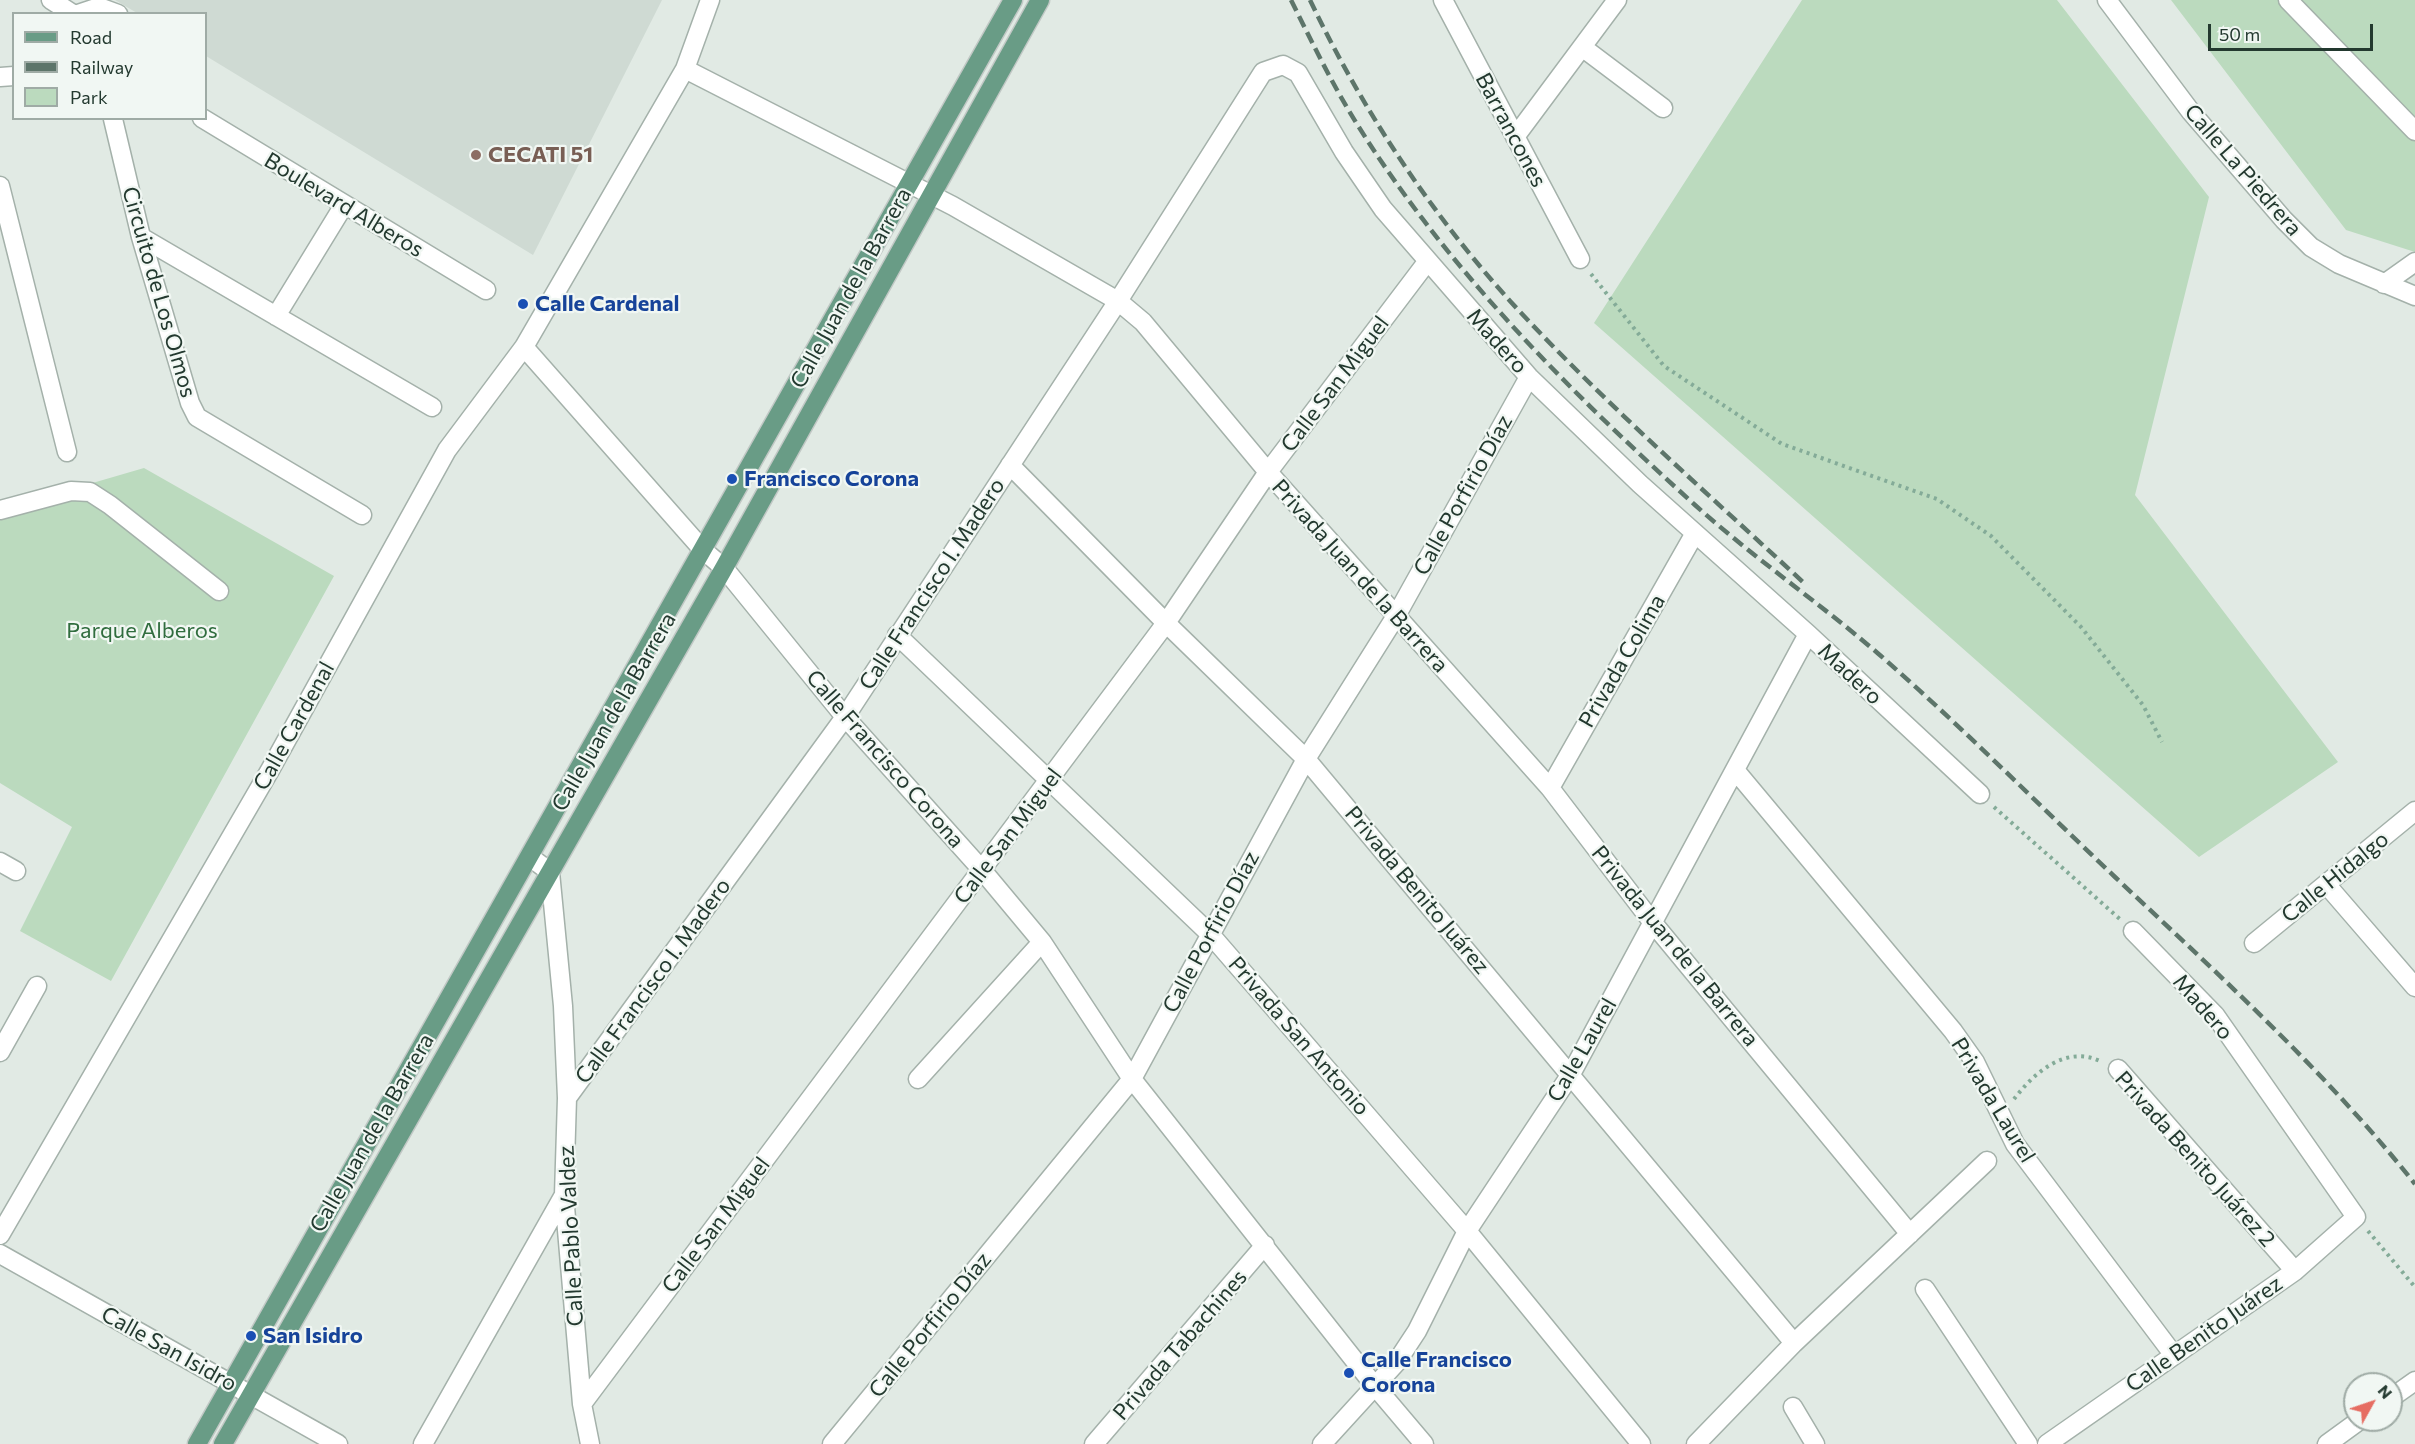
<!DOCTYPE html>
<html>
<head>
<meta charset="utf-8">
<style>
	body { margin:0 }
	#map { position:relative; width:2415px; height:1444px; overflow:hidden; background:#e1eae4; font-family:Commissioner,sans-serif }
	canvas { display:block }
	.legend { position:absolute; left:12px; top:12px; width:195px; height:108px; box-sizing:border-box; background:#f1f7f3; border:2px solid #9faba5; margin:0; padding:8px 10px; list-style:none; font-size:18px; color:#23392f }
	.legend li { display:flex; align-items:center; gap:12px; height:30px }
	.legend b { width:30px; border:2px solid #9faba5 }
	.north { position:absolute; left:2343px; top:1372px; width:60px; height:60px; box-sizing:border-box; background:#f1f7f3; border:2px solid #9faba5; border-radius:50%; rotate:50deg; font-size:16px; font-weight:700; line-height:24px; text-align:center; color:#23392f }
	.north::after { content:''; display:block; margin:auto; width:21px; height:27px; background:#e66d62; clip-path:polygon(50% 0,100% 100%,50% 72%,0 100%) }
	.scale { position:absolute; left:2208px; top:24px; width:165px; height:27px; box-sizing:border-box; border:3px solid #23392f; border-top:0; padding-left:8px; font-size:18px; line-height:21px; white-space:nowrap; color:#23392f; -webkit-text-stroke:4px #f1f7f3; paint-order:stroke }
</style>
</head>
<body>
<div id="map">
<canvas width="2415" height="1444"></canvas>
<ul class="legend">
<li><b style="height:8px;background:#699c86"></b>Road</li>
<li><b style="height:8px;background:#5d756a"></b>Railway</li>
<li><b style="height:16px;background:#bbdabe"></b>Park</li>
</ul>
<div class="north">N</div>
<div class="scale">50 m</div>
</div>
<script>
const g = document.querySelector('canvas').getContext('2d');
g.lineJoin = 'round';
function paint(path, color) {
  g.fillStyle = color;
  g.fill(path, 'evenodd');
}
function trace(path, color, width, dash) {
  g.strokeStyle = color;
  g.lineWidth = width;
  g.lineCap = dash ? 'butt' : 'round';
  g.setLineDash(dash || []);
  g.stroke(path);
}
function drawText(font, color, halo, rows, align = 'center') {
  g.font = font + ' Commissioner,sans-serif';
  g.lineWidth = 4.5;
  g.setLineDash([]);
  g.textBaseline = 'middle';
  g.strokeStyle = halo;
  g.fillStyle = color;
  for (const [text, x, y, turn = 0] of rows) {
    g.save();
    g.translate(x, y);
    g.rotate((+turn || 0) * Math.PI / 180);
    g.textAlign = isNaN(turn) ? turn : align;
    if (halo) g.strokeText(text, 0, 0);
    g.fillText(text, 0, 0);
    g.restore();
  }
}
paint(new Path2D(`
	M115,0H662L533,255L206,56V14L137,13Z`), '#cfdad3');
paint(new Path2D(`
	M1802,0H2057L2209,197L2135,495L2338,762L2199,857L1594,323Z
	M2171,0H2415V252L2346,230Z
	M144,468L334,576L111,981L20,931L72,827L0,783V510Z`), '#bbdabe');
const minor = new Path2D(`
	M51,0L73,14
	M1443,0L1580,259
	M2107,0L2191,112L2284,220L2311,247L2339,264L2415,296
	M2288,0L2415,131
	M78,14L99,7L118,14
	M1582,47L1663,108
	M685,69L953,206L1118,301L1143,322L1268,472L1550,788L1653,923L1910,1234
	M0,77L14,76
	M202,118L486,290
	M113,119L141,237L190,403L197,417L362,515
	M1515,137L1617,0
	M0,186L67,452
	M141,237L432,407
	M2384,284L2415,262
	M276,316L344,205
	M524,347L703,550L724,568L845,717L982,870L1042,942L1132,1079L1374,1385L1424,1444
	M1010,465L1166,623L1306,759L1794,1343
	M0,510L71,491L90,492L110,505L219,591
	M897,635L1210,934L1467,1231L1641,1444
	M1735,770L1953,1031L1975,1062L2015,1144L2173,1354
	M1550,788L1695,533
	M530,857L550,872L563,1006L567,1098L564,1195L582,1404L590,1444
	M0,862L16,871
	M2326,884L2415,987
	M2254,943L2415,811
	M0,1052L37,986
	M2118,1069L2295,1271
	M918,1079L1042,942
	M567,1098L845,717L1118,301L1263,72L1283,65L1298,73L1344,152L1383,209L1529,377L1640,484L1808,634L1980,794
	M0,1235L270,770L447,450L524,347L685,69L710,0
	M0,1254L338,1444
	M1925,1289L2028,1444
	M2391,1398L2415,1381
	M582,1404L1166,623L1268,472L1427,262
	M1793,1407L1815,1444
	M423,1444L564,1195
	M832,1444L1132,1079L1306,759L1396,616L1529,377
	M1094,1444L1265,1245
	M1322,1444L1396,1363L1417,1331L1467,1231L1571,1074L1808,634
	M1696,1444L1794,1343L1987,1161
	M2047,1444L2295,1271L2356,1217L2215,1015L2133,931
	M2327,1444L2360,1420`);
const major = new Path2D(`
	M197,1444L1013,0
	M223,1444L724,568L1040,0`);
trace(minor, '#a4b1aa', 21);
trace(major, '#c1c8c5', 21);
trace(new Path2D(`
	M1591,274L1664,366L1782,444L1937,499L1991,536L2081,627L2143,705L2162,742
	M1994,807L2121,920
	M2014,1099C2034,1073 2065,1045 2100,1061
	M2368,1231L2415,1287`), '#84ab98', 4, [3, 4.5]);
trace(minor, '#fff', 18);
trace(major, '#699c86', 18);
trace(new Path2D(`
	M1291,0C1312,42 1332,84 1357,124C1447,269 1569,391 1695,505C1755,559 1821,604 1881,656C1962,727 2038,804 2115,877C2220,976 2326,1072 2415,1184
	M1310,0C1362,109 1429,211 1510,301C1602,401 1705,491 1804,583`), '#5d756a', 4.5, [12, 6]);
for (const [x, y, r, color] of [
	[476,155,6,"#8d6e63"],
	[523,304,6,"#1a4fb4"],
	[732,479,6,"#1a4fb4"],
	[251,1336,6,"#1a4fb4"],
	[1349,1373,6,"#1a4fb4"]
]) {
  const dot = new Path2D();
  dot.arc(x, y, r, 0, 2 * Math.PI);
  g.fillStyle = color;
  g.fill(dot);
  trace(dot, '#f1f7f3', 2);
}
drawText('22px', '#23392f', '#f1f7f3', [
	["Barrancones",1511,130,62],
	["Calle La Piedrera",2243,170,49],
	["Boulevard Alberos",344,205,31],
	["Calle Juan de la Barrera",851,288,-61],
	["Circuito de Los Olmos",159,292,74],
	["Madero",1497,341,48],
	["Calle San Miguel",1335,384,-53],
	["Calle Porfirio Díaz",1463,495,-61],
	["Privada Juan de la Barrera",1360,576,48],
	["Calle Francisco I. Madero",932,584,-57],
	["Privada Colima",1622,661,-60],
	["Madero",1850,674,43],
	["Calle Juan de la Barrera",614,712,-60],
	["Calle Cardenal",294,726,-61],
	["Calle Francisco Corona",885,759,49],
	["Calle San Miguel",1008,836,-53],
	["Calle Hidalgo",2335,877,-39],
	["Privada Benito Juárez",1417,890,50],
	["Calle Porfirio Díaz",1211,932,-62],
	["Privada Juan de la Barrera",1675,946,51],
	["Calle Francisco I. Madero",653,981,-54],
	["Madero",2203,1007,49],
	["Privada San Antonio",1299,1036,49],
	["Calle Laurel",1582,1050,-60],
	["Privada Laurel",1993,1100,59],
	["Calle Juan de la Barrera",372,1133,-60],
	["Privada Benito Juárez 2",2195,1159,48],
	["Calle San Miguel",716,1225,-53],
	["Calle Pablo Valdez",571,1236,-93],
	["Calle Porfirio Díaz",930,1325,-51],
	["Calle Benito Juárez",2204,1334,-35],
	["Privada Tabachines",1180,1345,-49],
	["Calle San Isidro",169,1349,29]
]);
drawText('bold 22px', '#785e54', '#f1f7f3', [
	["CECATI 51",488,155]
], 'left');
drawText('bold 22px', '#164399', '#f1f7f3', [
	["Calle Cardenal",535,304],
	["Francisco Corona",744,479],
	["San Isidro",263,1336],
	["Calle Francisco",1361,1360],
	["Corona",1361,1385]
], 'left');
drawText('22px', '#306d3e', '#f1f7f3', [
	["Parque Alberos",142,631]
]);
</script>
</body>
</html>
